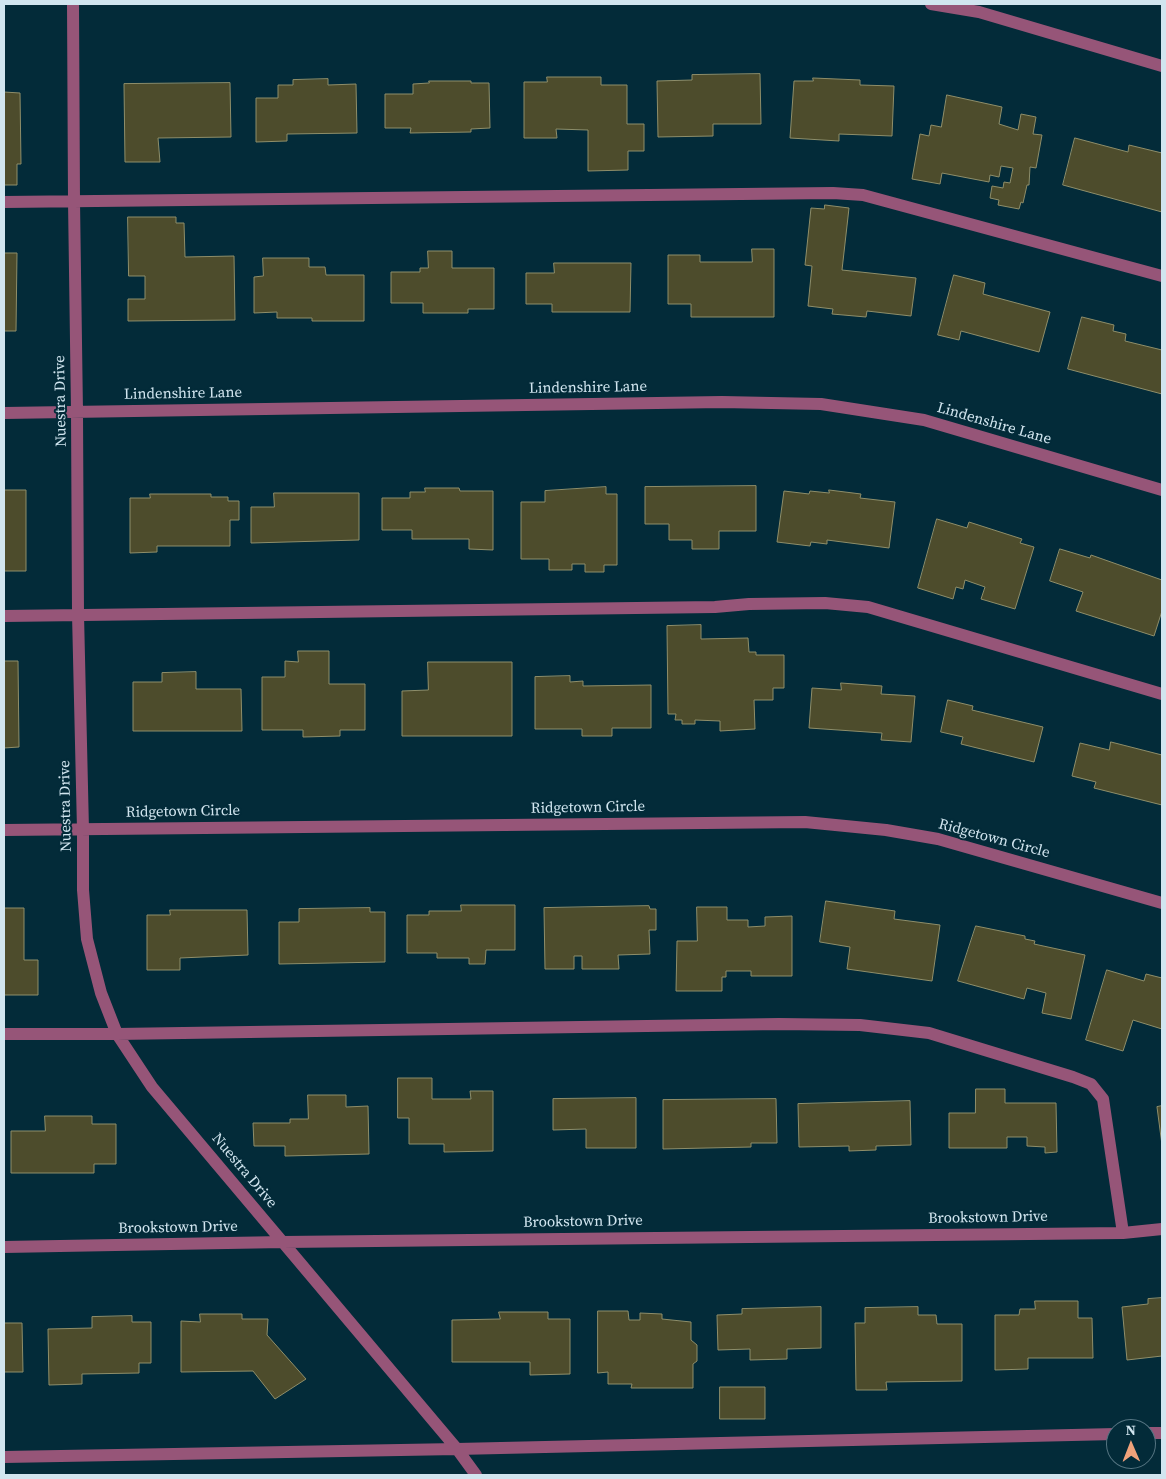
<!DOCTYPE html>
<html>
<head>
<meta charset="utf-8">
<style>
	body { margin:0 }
	#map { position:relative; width:1166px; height:1479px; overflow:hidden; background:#032b39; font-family:"Source Serif 4",serif }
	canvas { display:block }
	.frame { position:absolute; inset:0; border:5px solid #d1e5ef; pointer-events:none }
	.north { position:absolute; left:1106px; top:1419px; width:50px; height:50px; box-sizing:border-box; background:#032b39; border:1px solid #557582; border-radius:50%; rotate:359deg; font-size:14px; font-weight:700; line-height:20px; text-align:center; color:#d1e5ef }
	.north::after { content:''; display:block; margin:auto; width:18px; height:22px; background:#f0a27a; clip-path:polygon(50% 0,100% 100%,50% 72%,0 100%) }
</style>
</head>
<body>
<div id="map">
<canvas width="1166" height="1479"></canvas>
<div class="frame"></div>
<div class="north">N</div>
</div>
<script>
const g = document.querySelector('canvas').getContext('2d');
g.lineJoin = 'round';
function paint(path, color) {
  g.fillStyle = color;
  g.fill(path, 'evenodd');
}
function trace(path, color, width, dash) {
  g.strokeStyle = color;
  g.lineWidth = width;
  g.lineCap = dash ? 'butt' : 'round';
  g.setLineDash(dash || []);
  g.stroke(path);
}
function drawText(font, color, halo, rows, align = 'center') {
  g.font = font + ' "Source Serif 4",serif';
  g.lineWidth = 4;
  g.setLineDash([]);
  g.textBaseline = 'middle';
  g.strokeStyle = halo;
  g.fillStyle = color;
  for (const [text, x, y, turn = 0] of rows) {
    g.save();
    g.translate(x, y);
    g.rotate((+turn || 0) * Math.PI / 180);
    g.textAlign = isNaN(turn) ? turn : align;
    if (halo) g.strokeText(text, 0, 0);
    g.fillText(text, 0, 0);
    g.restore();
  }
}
const building = new Path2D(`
	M760,74L761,124H713V136L658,137L657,81L692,80V75Z
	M547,77H601V85H627V124H644V151H628V170L588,171V130L556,129L557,138H524V82H547Z
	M813,78L860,80V85L894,86L892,136L839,134V141L790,138L794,81H813Z
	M328,79V85L356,84L357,133L287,134V141L256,142V98H278V85H293V80Z
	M429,81H471V83H489L490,128L471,129V132L410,133L411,128H385V94H413V84L429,83Z
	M230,83L231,137L158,138L160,162H125L124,84Z
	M4,92L20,93L21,164H17V185H4Z
	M947,95L1002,107L999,124L1018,130L1021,114L1036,117L1033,134L1042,135L1036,168L1030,167L1029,185H1027L1023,203L1021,202L1019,209L998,205L999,200L990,198L992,186L1003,188L1004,182L1010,183L1013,168L1001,166L999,177L990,175L989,182L942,173L940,184L912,179L920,134L929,136L931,125L941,127Z
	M1075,138L1128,152L1129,145L1162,153V212L1063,185Z
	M825,205L849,208L842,270L916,278L911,316L867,311L866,317L832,314L833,309L808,306L812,266L805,265L811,208L824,209Z
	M128,217H176V223H184L185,257L234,256L235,320L128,321V299H145V276H129Z
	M752,249H774V317H691V304H668V255H700V262H752Z
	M428,251H452V268H494V309H468V313H423V303H391V272H420V268H428Z
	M4,253H17L16,331H4Z
	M263,258H309V267H325L326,275H364V321H312V318H277V312L254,313V277L263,276Z
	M554,263H631L630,312H552V304H526V273H554Z
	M954,275L985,283L983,294L1050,312L1039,352L961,331L959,340L938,335Z
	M1082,317L1114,325L1113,331L1126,334L1125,341L1162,350V394L1068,369Z
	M756,486V531H719V549H692V540H669V524H645V487Z
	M606,487V494H617V565H604V572H585V564H572V570H549V559H521V502H545V491Z
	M425,488H459L460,491H493V550L469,549V539H412V530H382V498H410V492H425Z
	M4,490H26V571H4Z
	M829,490L861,494L860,498L895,502L889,548L827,540V544L811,542L810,546L777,542L784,491L809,494L810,491L829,493Z
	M274,493H359V540L251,543V507H274Z
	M150,494H211V497H228V501H239V520H230V546H157V552L130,553V498H150Z
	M937,519L967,528L969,522L1022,539L1020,543L1034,547L1015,609L981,599L985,587L965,580L963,589L956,587L953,599L918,588Z
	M1060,549L1090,558L1091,555L1162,580V611L1154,636L1076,611L1083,592L1050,581Z
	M701,625V639L748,638L749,652H756V655H784V688H773V700H754L755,729L720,731V721L695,720V724H682V720H675L676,714H668L667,626Z
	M298,651H329V684H365V730H340V736L303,737V730H262V677H285V661L298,662Z
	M4,661H18L19,747L4,748Z
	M428,662H512V736H402V691L428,690Z
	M196,672V689H241L242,731H133V682H162V673Z
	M570,676V682L583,681V686L651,685V728H612V736H582V729H535V677Z
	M841,683L882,686L881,694L915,696L911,742L881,740L882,733L809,728L812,688L841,690Z
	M948,700L973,706L972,710L1043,727L1034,762L961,744L963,737L941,732Z
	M1111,742L1162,755V805L1094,788L1096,782L1072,776L1080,743L1109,750Z
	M826,901L895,911L894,919L940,925L932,981L847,969L850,947L820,942Z
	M461,905H515V950H486L485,964H469V958H437V953H407V915H429V911H461Z
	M649,906L650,909H656V930H649L650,954L618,955L619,969H582V956H574V969H545L544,908Z
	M697,907H727V920H748V927L765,926V917L792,916V976H751V971H726V977H722V991H676L677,941H697Z
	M4,908H24V960H38V995H4Z
	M370,908V912H385V962L279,964V922H299V909Z
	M170,910H247L248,955L180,958V970H147V915H170Z
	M976,926L1025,936V939L1035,941L1034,944L1085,955L1071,1019L1042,1013L1046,993L1027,988L1024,999L958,981Z
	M1107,970L1144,981L1146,974L1162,978V1029L1133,1020L1123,1051L1086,1040Z
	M398,1078H432V1099H471L470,1091H493V1151L444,1152V1144H409V1118H398Z
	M976,1089H1005V1103H1056L1057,1152L1045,1153V1147L1027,1146V1137H1007V1148H949V1113H975Z
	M308,1095H346V1107L368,1106L369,1154L285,1156V1146H254L253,1123H290V1119H308Z
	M636,1098V1148H586V1129L553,1130V1099Z
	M776,1099L777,1143H751V1147L663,1149V1100Z
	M910,1101L911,1145L876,1146V1150L849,1151V1146L799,1147L798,1104Z
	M1162,1106V1145L1157,1107Z
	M45,1116H92V1124H116V1164H94V1173H11V1131H45Z
	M1162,1298V1356L1127,1360L1122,1307L1148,1304V1299Z
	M1035,1301H1078V1318H1092L1093,1358H1028V1369L995,1370V1315H1019L1020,1309H1035Z
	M821,1307V1348L787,1349V1359L750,1360V1349L718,1350L717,1315L742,1314V1309Z
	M918,1307V1315H936L937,1324H962V1381L886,1382L887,1390H856L855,1323H865V1308Z
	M598,1311H628L629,1320H640V1313L662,1314V1319L691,1322V1340L697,1345V1361L693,1364V1388H631L632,1384H608V1372L598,1373Z
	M499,1312H548V1319H570V1374L530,1375V1362H452V1320L500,1319Z
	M200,1314H242V1319H268L267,1335L306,1379L275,1399L253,1371L181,1372V1321L200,1322Z
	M132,1316V1322H151V1363H139V1373L82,1374V1384L49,1385L48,1329L92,1328V1317Z
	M4,1323H22L23,1372H4Z
	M720,1387H765V1419H720Z`);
paint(building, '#4d4c2c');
trace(building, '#8e8e6a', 1);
trace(new Path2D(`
	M73,4L74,201L77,412L78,614L83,830V890L87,939L101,993L117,1034L152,1087L457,1449L476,1475
	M931,4L979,12L1162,66
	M4,202L833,193L863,195L1162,276
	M4,413L722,402L821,404L924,420L1162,490
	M4,616L715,607L749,604L825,603L868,607L1162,694
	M4,830L805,822L886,830L938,839L1162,903
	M4,1034H117L779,1024L860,1025L929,1033L1073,1077L1091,1084L1103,1099L1123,1233
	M4,1247L283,1242L1123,1233L1162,1229
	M1146,1433H1162
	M4,1457L457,1449L1116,1434`), '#965578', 12);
drawText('15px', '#d1e5ef', '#032b39', [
	["Lindenshire Lane",588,388,-1],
	["Lindenshire Lane",183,394,-1],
	["Nuestra Drive",61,401,-91],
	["Lindenshire Lane",994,424,16],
	["Nuestra Drive",66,806,-91],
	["Ridgetown Circle",588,808,-1],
	["Ridgetown Circle",183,812,-1],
	["Ridgetown Circle",994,839,15],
	["Nuestra Drive",244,1171,50],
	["Brookstown Drive",988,1218,-1],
	["Brookstown Drive",583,1222,-1],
	["Brookstown Drive",178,1228,-1]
]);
</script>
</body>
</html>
